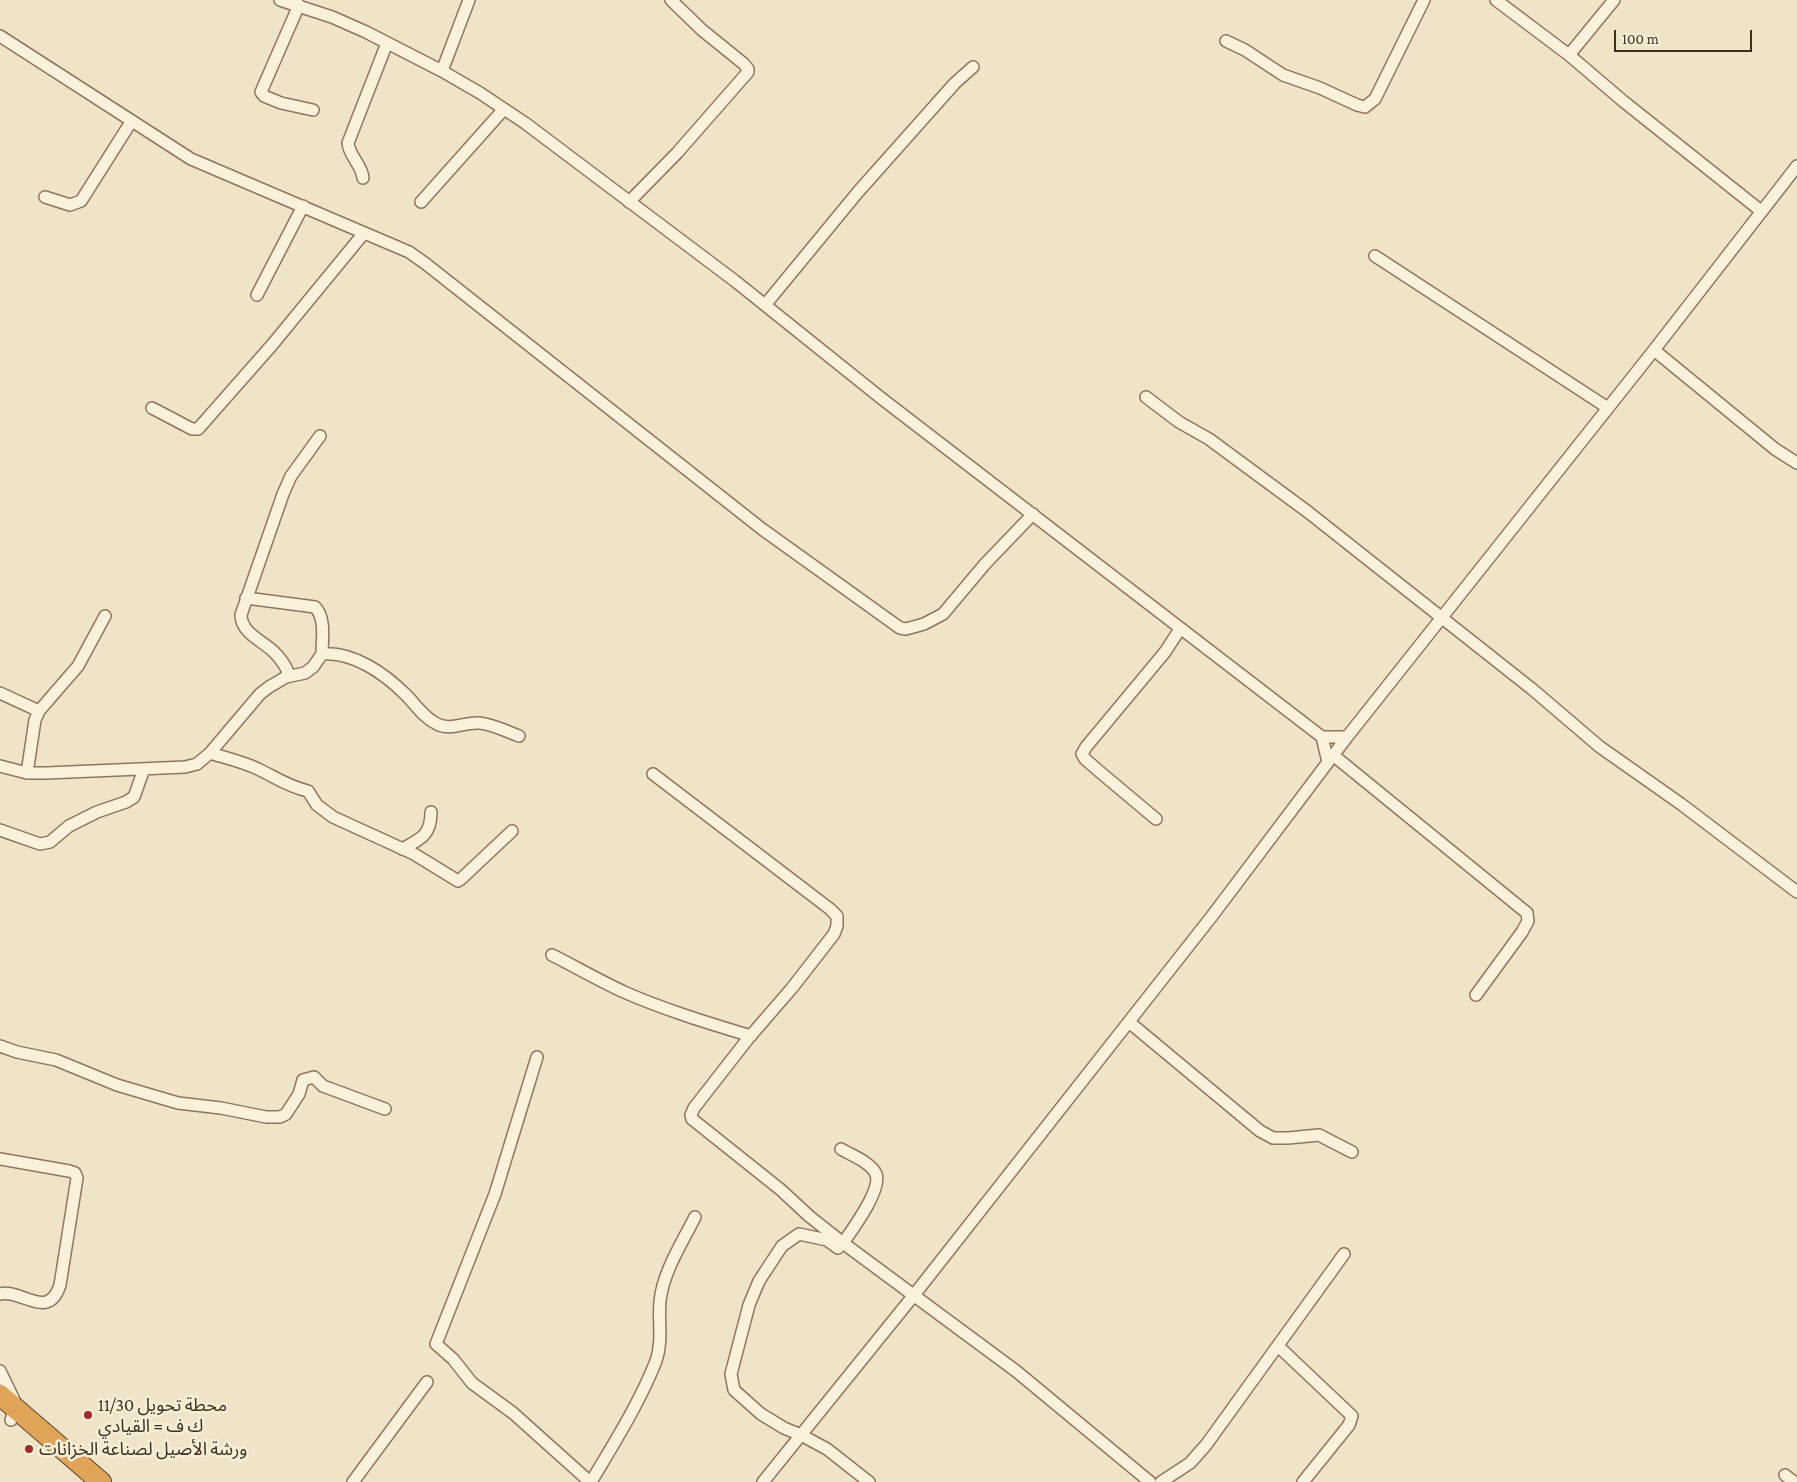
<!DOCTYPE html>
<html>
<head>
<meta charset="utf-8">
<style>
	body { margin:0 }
	#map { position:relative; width:1797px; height:1482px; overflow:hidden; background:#f0e4c8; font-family:"Crimson Pro",serif }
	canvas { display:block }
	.scale { position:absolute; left:1614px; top:30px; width:138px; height:22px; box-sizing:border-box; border:2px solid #3d2e20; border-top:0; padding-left:6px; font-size:15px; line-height:18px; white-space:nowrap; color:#3d2e20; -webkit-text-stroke:4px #f7eed8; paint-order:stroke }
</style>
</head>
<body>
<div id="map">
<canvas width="1797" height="1482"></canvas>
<div class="scale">100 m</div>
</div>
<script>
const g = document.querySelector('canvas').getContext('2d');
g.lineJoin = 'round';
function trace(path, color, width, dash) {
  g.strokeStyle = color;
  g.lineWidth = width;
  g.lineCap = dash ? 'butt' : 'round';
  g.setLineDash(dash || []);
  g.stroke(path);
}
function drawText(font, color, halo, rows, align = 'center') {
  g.font = font + ' "Crimson Pro","Noto Sans Arabic",serif';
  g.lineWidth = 5;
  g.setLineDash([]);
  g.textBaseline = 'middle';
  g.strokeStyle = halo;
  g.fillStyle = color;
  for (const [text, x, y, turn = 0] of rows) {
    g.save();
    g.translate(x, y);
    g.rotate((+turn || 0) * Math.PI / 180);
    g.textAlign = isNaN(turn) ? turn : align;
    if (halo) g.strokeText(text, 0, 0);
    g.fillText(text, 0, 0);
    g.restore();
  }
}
const street = new Path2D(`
	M280,0L332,17L366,32L442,71L480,93L525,123L735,281L881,398L1322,737H1347
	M1496,0L1569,55L1623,101L1761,211
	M299,5L261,92L264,96L281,103L313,110
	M0,36L191,159L409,252L426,264L762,529L900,628L906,629L924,624L943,614L985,564L1033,514
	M1226,41L1245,50L1283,75L1320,88L1357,105L1365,107L1375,99L1424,0
	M1569,55L1614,0
	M442,71L469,0
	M363,178C362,165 349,156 348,143L387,43
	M45,197L70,205L81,201L131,122
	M421,202L504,109
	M629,202L677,153L748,72V69L744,64L702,30L671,0
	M1375,256L1608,408
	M257,295L303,206
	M765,305L858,192L955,83L973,67
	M1654,350L1775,449L1797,463
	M1146,397L1179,422L1209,439L1308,512L1532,689L1600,747L1681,804L1797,892
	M152,408L192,429H198L272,345L364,233
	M246,598L315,607C326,618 322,640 322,654
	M286,677L288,672C285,665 280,658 274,652C263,641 241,633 241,615L283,494L291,476L320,436
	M0,693L39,711
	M1322,737L1328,762
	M210,753C226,758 243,762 258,769C277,778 287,786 308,791L317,805L333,817L414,854L458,881L461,879L512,831
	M1333,755L1527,913L1528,921L1522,932L1476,995
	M0,766L27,773H47L185,767L197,764L210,753L260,694L269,687L286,677L305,673L313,667L322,654C353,651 385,674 406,695C416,705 424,718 437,724C451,731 464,722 479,723C492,724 506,731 519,736
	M27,773L35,720L39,711L78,666L105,616
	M653,774L830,909L837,916V926L834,934L792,988L747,1040L694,1108L691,1115L692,1119L781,1190L809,1216L843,1243L1016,1371L1150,1482
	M1156,819L1100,772L1085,759L1082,754L1086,747L1165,652L1180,629
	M0,830L40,844L50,842L69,826L97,812L126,802L134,797L144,769
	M402,849C421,839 431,835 431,812
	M552,955C576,967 600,981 624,992C665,1010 708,1023 751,1036
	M1129,1022L1260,1131L1273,1138H1288L1319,1135L1352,1152
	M0,1046L17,1052L56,1060L117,1085L178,1103L221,1108L266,1117H280L286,1114L299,1094L303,1080L314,1077L323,1086L385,1109
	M537,1057L495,1194L436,1344L453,1359L472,1383L513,1413L590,1482
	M841,1149C853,1156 870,1162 876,1174C882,1190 852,1230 843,1243
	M0,1159L69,1171L75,1173L77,1178L60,1285C48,1322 21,1288 0,1294
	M838,1248L827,1240L799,1234L782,1246L759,1281L749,1305L731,1374L734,1390L761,1414L784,1428L801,1435L827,1449L869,1482
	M1278,1346L1352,1416L1349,1425L1303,1482
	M0,1371L14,1400L15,1408L11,1420
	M1785,1475L1794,1482
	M353,1482L427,1382
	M591,1482C614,1443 639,1404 656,1361C663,1341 658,1321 660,1301C663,1272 682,1243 695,1217
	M763,1482L914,1295L1212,916L1347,737L1654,350L1797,166
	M1161,1482L1190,1463L1206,1445L1344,1254`);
const highway = new Path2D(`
	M0,1395L101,1482`);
trace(street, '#8d765c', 14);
trace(highway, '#5b4430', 22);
trace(street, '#faf1dc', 11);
trace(highway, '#e0a458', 20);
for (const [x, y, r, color] of [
	[88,1415,5,"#9e2a2b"],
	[29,1449,5,"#9e2a2b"]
]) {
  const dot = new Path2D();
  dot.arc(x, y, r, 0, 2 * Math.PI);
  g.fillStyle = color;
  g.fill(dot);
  trace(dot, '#f7eed8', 2);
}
drawText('18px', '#3d2e20', '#f7eed8', [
	["محطة تحويل 11/30",98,1405],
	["ك ف = القيادي",98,1426],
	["ورشة الأصيل لصناعة الخزانات",39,1449]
], 'left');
</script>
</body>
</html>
